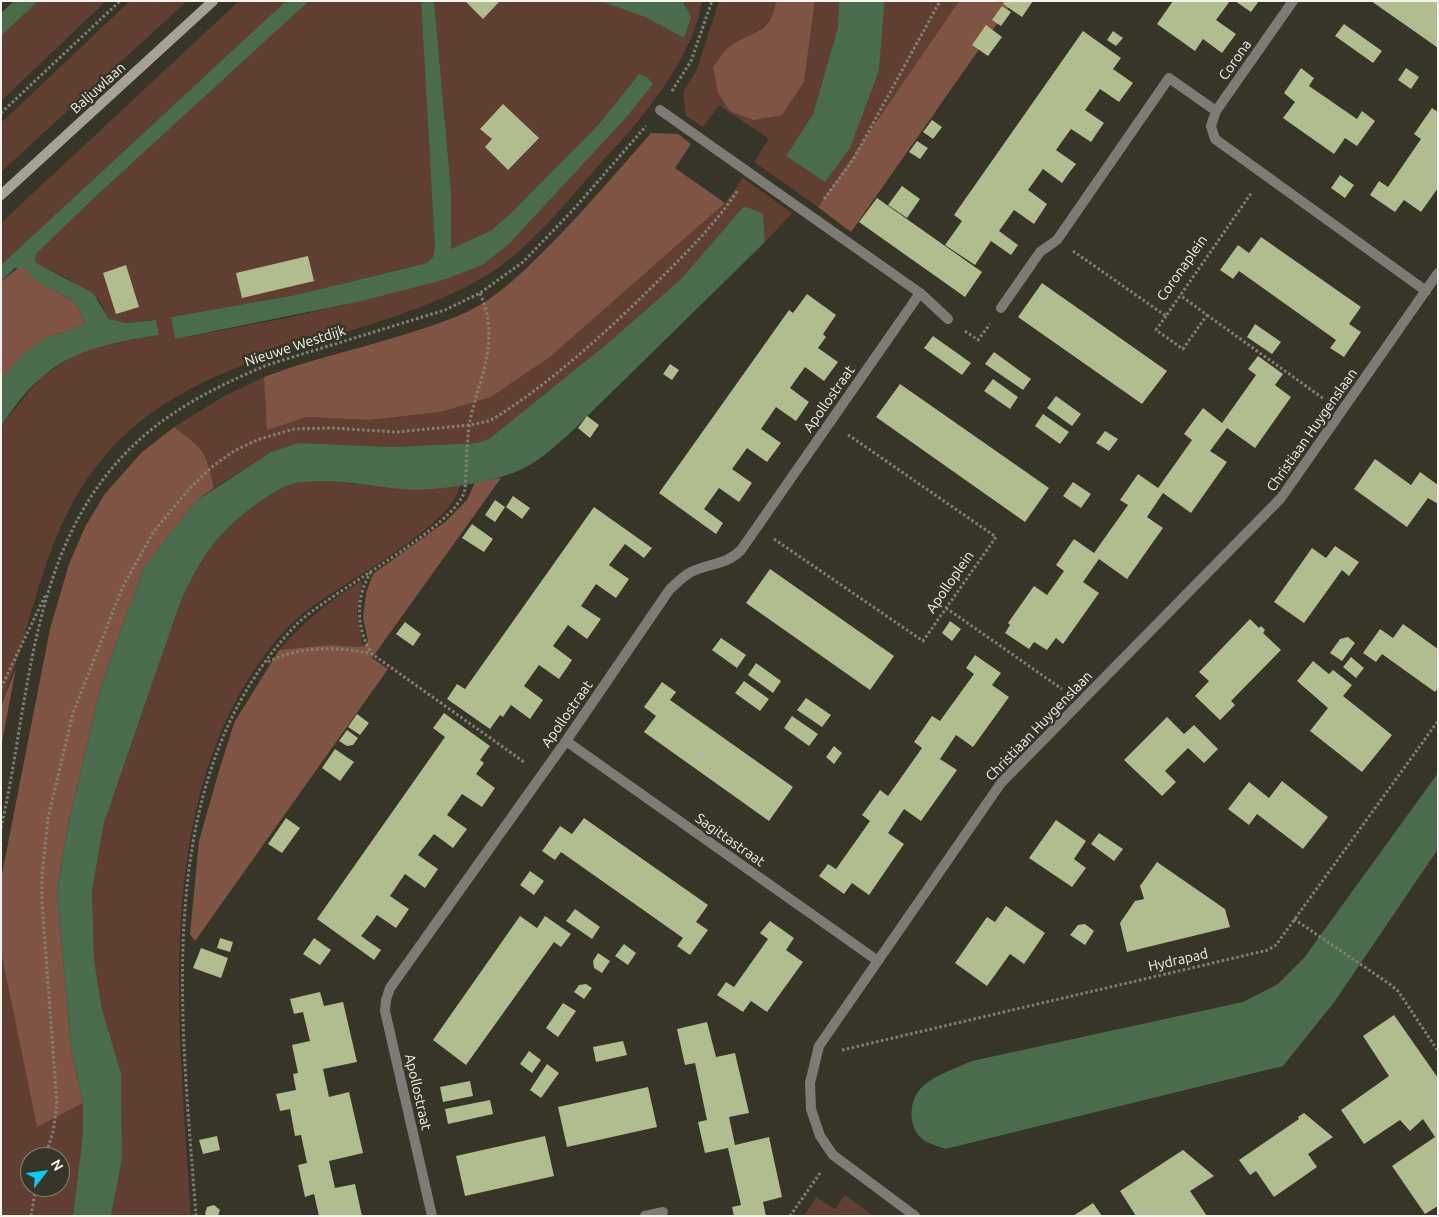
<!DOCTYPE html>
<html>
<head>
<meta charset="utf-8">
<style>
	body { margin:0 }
	#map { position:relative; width:1439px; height:1217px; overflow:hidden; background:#373428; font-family:Ubuntu,sans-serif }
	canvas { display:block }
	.frame { position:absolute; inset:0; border:2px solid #f5f3ec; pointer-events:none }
	.north { position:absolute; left:20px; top:1147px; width:50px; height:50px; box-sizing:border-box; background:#373428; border:1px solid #838076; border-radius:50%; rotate:60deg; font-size:14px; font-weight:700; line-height:20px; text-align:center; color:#f5f3ec }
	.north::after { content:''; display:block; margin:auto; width:18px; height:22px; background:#0dcafa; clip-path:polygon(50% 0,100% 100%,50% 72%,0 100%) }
</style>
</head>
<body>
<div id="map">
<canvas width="1439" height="1217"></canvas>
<div class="frame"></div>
<div class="north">N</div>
</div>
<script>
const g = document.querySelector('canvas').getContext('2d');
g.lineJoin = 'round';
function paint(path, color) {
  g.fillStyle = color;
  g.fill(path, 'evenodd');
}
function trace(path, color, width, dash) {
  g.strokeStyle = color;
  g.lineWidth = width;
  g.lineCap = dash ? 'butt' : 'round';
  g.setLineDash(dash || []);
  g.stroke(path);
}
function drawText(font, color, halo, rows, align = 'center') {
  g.font = font + ' Ubuntu,sans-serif';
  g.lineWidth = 5;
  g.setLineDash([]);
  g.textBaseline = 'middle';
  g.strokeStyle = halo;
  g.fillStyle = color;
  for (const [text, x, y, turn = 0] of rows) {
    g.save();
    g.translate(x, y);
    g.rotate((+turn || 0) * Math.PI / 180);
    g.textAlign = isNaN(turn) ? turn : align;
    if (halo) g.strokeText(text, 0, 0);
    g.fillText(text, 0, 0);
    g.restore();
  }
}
paint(new Path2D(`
	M38,1H106L1,101V36Z
	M130,1H187L1,172V123Z
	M239,1H286L1,265V223Z
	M309,1H421L435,248L433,257L427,263L296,295L171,317L175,339L292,317L403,290L509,244L624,120L639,74L599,124L513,211L492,230L451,249V190L434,1H599L645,17L684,38L686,5L683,1H702C695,53 645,116 610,153C569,197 531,252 477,281C360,346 206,345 110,450C43,523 36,618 1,706V426L39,379L71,357L94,347L159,335L155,320L127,323L109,319L99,300L67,278L38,264L35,260L36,254L94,198Z
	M719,1H776L774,16L754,35L728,48L804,82L815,1H839L838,27L813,114L786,156L825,182L879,70L884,1H959L818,207L754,162L769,139L719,105L703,127L686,116L683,93L697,69Z
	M743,178L792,213L765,242L763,213L744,206L681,279L608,343L489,439L477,443L392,447L298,443L271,452L214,488C205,450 205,450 174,427L224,396L264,377L268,429L307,417L369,420L441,412L491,397L550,357L725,203Z
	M328,481L404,489L460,485C454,525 343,583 309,609C296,618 283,632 273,644C148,801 180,1030 191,1216H111L122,1159L121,1073L102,1009L94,959L92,891L104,823L180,603C202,556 217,532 260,502C272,494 287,484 301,482C310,480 320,481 328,481Z
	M361,581L362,583L357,613L363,647L328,645L279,650C305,621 328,602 361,581Z
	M1,952L37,1126L83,1103V1133L73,1216H1ZM30,1157H60V1187H30Z
	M845,1195L874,1216H804L816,1197L835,1209Z`), '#603e32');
paint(new Path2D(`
	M776,1H815L804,82L782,115L754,120L730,111L718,93L713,67C718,62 722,53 728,48C749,31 771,36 776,1Z
	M959,1H1013L851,232L818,207Z
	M651,133L678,134L691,144L675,168L725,203L550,357L491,397L441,412L369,420L307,417L267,430L264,377C328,353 397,341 460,315C492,302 520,275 544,251C582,213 616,173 651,133Z
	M21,266C29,270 32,277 39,282C59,296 79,296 84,323L81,326L43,339L1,378V281Z
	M174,427C205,450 205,450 214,488L196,501L144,567L102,682L68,825L57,890L71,1049L83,1103L37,1127L1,952V879L50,629L69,564L85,527L104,495L141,453Z
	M501,478L372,658L388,669L195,941L190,934L199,841L218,774L234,723L279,650L328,645L363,647L368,641L363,618L366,593L373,574L445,522L467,500L475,482Z
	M16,668L1,747V706Z`), '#7f5444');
paint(new Path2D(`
	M14,1H38L1,36V13Z
	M286,1H309L94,198L36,254L35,260L38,264L93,293L109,319L127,323L156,320L159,335C117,342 74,348 41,378C25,391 13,409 1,426V378L21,357L43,339L81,326L84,323C79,295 58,296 39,282C33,278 30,272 24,268H15L1,281V265Z
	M421,1H434L451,190V249L492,230L513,211L599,124L639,74L647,77L653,84L624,120L509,244L482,265L446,279L362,301L175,339L171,317L296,295L427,263L433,257L435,248Z
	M599,1H683L691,17L684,38L645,17Z
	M839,1H884V8L879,70L850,148L825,182L786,156L813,114L838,27Z
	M744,206L763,213L765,242L569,434C555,446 541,460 524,468C495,483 433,492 401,489C369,486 334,478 302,482C288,483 273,493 261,501C217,532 202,555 180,603L104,823L92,891L94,959L102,1009L121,1073L122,1159L111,1216H73L83,1133V1103L71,1049L57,890L68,825L102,682L144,567L196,501L271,452L298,443L392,447L477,443L489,439L608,343L681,279Z
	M1438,773V849L1335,1001L1283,1066L945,1149C938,1146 926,1143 921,1138C907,1124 909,1098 924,1085C938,1074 956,1068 972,1061L1243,1002L1278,984L1304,958Z`), '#4b6c4c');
paint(new Path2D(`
	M465,1H498L499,2L483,19Z
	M1005,1H1033L1022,17L1003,4Z
	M1173,1H1230L1216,20L1236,34L1222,53L1203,39L1195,51L1157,24Z
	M1235,1H1259L1251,12Z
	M1371,1H1438V48L1414,31Z
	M1002,6L1011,12L1001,26L992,20Z
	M1344,24L1382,51L1373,63L1335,36Z
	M986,25L1002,37L988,56L972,45Z
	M1083,31L1121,58L1113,69L1133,83L1119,102L1100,89L1085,110L1104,123L1097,133L1091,142L1071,129L1056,150L1076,164L1069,173L1062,183L1043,169L1028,190L1047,204L1034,224L1014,210L999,231L1018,245L1011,255L991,241L975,265L945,245L962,221L954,215Z
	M1113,31L1123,38L1116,46L1107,40Z
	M1301,68L1314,78L1309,86L1357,119L1362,111L1375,121L1357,146L1345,138L1334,154L1283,118L1295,102L1284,93Z
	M1406,68L1419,77L1411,89L1398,80Z
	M503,104L539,138L508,170L485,147L492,139L480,129Z
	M1432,108L1438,112V188L1421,212L1404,200L1395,212L1370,195L1379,181L1388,187L1421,139L1414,134Z
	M932,120L942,127L933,139L923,132Z
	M917,141L928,148L920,159L909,152Z
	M1340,175L1354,185L1345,198L1331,188Z
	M902,186L920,199L907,218L888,205Z
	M877,198L982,272L965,297L859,222Z
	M1261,237L1361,307L1349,324L1361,332L1344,357L1330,348L1336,340L1312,323L1239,271L1233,279L1220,270L1238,245L1249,253Z
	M308,256L314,281L242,298L236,273Z
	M126,265L139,307L116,314L103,273Z
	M1042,283L1167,371L1142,404L1018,317Z
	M807,294L836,315L823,334L826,337L818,348L838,362L824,381L805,367L790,388L809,402L796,421L776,407L761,429L781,443L767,462L747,448L740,458L732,469L752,483L739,502L719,488L704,509L723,523L716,534L659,493L789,310L793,313Z
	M1255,324L1281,342L1272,354L1247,337Z
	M933,336L971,363L962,375L924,348Z
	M994,352L1031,379L1023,390L985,364Z
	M1258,356L1283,374L1275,385L1291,397L1255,448L1227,428L1210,451L1227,462L1191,513L1163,493L1147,517L1163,528L1127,579L1099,559L1083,582L1099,593L1063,644L1056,638L1047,650L1034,642L1029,649L1005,633L1010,625L1008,623L1034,586L1047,595L1064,571L1056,565L1074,539L1094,553L1128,505L1120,500L1138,474L1158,488L1192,440L1184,434L1203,408L1222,423L1256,375L1248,369Z
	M670,364L679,370L672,380L663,374Z
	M993,379L1018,397L1010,409L984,391Z
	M900,384L1049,488L1025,522L876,417Z
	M1056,396L1081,414L1072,426L1047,408Z
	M1043,414L1069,432L1060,444L1035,426Z
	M587,416L599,425L590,438L578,428Z
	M1105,431L1118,439L1109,451L1096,443Z
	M1375,459L1411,485L1420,472L1438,485V504L1428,498L1407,527L1354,489Z
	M1073,482L1091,494L1081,508L1063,496Z
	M513,496L530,508L522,519L506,507Z
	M495,500L505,507L495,522L485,515Z
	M594,507L652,548L644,558L625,544L609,565L629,579L616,598L596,584L581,606L601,619L587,639L568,625L553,646L572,660L566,669L559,679L539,665L524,686L543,700L530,719L511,705L503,717L500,715L490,729L447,699L457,684L465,689Z
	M472,524L493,539L484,552L462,538Z
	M1335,546L1359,562L1349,576L1342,570L1304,623L1274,602L1312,548L1326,558Z
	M770,569L894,656L870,690L746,603Z
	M1250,619L1259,628L1261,626L1265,630L1263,633L1281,650L1231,701L1235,705L1220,720L1195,696L1209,681L1199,672Z
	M950,621L961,629L952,641L942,633Z
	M405,622L421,634L413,646L396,634Z
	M1403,624L1438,649V688L1435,692L1382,654L1376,662L1363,653L1380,629L1393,638Z
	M1348,637L1355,643L1342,661L1330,653L1340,639Z
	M721,638L746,655L737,668L712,650Z
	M975,655L1001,673L992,685L1009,697L973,747L956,735L940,759L957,770L921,821L904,809L888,833L904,844L869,895L852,883L844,894L819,876L828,864L836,869L870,821L862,815L880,790L888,796L922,748L914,742L932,716L940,721L974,674L966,668Z
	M1351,657L1364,668L1356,678L1343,667Z
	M1313,661L1329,674L1333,670L1352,685L1343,696L1392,735L1362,772L1310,731L1328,708L1297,681Z
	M756,663L781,681L773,693L748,675Z
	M744,681L769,699L760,711L735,693Z
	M662,682L676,692L670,700L793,787L769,821L644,732L656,716L644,707Z
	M806,698L831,715L822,727L797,710Z
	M444,713L490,746L480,760L484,763L476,774L495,788L482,807L462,794L447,815L467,829L453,848L434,834L418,855L438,869L425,888L405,874L390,896L409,909L396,928L377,915L369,926L361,936L381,950L374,960L317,919L445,737L433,728Z
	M357,714L369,723L360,735L348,727Z
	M792,716L818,734L809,746L784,728Z
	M1167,717L1184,734L1194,725L1218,749L1204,763L1188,748L1165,771L1176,782L1162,796L1124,760Z
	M347,730L358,738L353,745L347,746L339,741Z
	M834,746L842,753L834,764L826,757Z
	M335,749L354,762L340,781L322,768Z
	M1282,781L1328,817L1303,849L1257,814L1249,825L1228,809L1249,782L1269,798Z
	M286,818L300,828L282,853L268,844Z
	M584,818L708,905L696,922L708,930L690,955L677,946L683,938L561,852L555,860L542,851L560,826L572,834Z
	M1056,820L1086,841L1074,859L1086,868L1072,887L1029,858Z
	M1099,833L1123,849L1114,861L1091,844Z
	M1157,862L1225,909L1230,927L1127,952L1120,923L1135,901L1144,899L1140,886Z
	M530,871L544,881L534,895L520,885Z
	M1006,906L1045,933L1024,964L1010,954L987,986L955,963L987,917L995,922Z
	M575,909L600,927L592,939L566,921Z
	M520,916L537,928L545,916L571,934L561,947L554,942L466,1065L433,1040Z
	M770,921L794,938L786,950L803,962L767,1012L751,1001L743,1012L717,995L726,982L734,987L768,939L760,933Z
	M1085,924L1094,931L1085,945L1070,935L1078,925Z
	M220,938L233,942L230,952L217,948Z
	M314,938L331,950L320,965L303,954Z
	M624,944L636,953L628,965L615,956Z
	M201,948L228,958L221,978L193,968Z
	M598,953L610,961L602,973L594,968L593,961Z
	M586,984L592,988L584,999L574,992L579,985Z
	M320,992L324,1006L343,1002L357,1062L323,1069L329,1097L349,1092L363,1153L329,1161L335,1188L355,1184L362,1216H319L314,1194L305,1197L298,1165L307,1163L301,1135L295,1136L290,1109L280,1111L276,1094L296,1090L293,1074L298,1073L292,1045L310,1041L303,1012L294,1014L290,999Z
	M563,1003L576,1011L558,1037L546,1028Z
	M1394,1015L1438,1078V1206L1425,1214L1392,1166L1435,1137L1423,1119L1410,1131L1400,1120L1364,1144L1341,1110L1389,1076L1363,1036Z
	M707,1022L716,1057L735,1053L749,1113L729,1117L735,1145L769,1137L782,1197L763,1202L766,1216H734L732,1207L741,1205L728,1148L705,1153L698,1122L707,1120L695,1063L685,1065L677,1029Z
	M623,1041L627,1055L596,1062L593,1047Z
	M529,1051L541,1060L532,1073L520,1064Z
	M547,1064L559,1073L541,1098L530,1090Z
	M470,1081L473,1096L443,1102L440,1087Z
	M648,1087L657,1127L567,1147L558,1107Z
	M490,1100L493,1114L448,1124L445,1109Z
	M1304,1113L1333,1137L1308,1154L1317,1167L1274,1197L1256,1171L1250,1175L1239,1160L1299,1119L1298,1117Z
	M217,1136L220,1150L203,1154L199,1140Z
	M545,1136L554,1176L465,1196L456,1156Z
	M1183,1150L1214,1176L1190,1191L1207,1216H1136L1120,1191Z
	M1093,1203L1102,1216H1073Z
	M214,1205L220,1210L218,1216H207L205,1214L207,1207Z`), '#b1bc8f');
trace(new Path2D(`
	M672,91L691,61L712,1
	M1,113L120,1
	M824,199L853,160L940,1
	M1073,251L1166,316L1252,192
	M1207,315L1324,399
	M1166,316L1156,330L1183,349L1207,315L1180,295
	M965,331L978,340L990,324
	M774,539L923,641L996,537L847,434
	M371,572C355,597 356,629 372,654L524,762
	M946,608L1062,689
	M268,662C299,646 338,646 372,654
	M1,688L45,596
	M1,828C33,687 29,528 152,429C187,401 227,382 267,365L445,310L480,293L523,262L573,210L646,126
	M1294,919L1391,985L1398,991L1438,1051
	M842,1050L1268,950L1276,945L1438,721
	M45,1157L53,1132L57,1104L42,903V875L48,818L73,713L123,586L154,531L190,488L213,466L234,451L257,440L294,429L333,428L396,432L470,425L489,421L498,416C558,377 612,327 663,276C690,249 717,222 738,190
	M31,1216L36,1187
	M196,1216C182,1022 148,779 296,625C327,593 459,526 465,489C467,466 466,439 471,416C482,371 500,339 480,293
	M790,1216L820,1173`), '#828076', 3, [2.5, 2.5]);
trace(new Path2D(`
	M1293,1L1216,111L1211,126L1215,139L1426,291
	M920,293L948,319
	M1001,308L1040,252L1057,240L1169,78L1216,111
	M566,741L878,961
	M432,1216L385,1011L386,1000L390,988L566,741L670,589C677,583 683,576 691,572C709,563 727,565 741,550L920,293L660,110
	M645,1216L663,1212
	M915,1216L833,1155L820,1136L811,1109L810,1083L819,1046L1001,783L1281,498L1438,273`), '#7e7a75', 10);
trace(new Path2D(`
	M1,195L213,1`), '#a8a19a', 10);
drawText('14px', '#f5f3ec', '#373428', [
	["Corona",1235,60,-55],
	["Baljuwlaan",98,88,-42],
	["Coronaplein",1182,268,-55],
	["Nieuwe Westdijk",295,346,-18],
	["Apollostraat",829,399,-55],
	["Christiaan Huygenslaan",1312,430,-55],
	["Apolloplein",950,582,-55],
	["Apollostraat",567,714,-55],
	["Christiaan Huygenslaan",1039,726,-46],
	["Sagittastraat",730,840,35],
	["Hydrapad",1178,960,-13],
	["Apollostraat",418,1092,77]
]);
</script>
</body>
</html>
